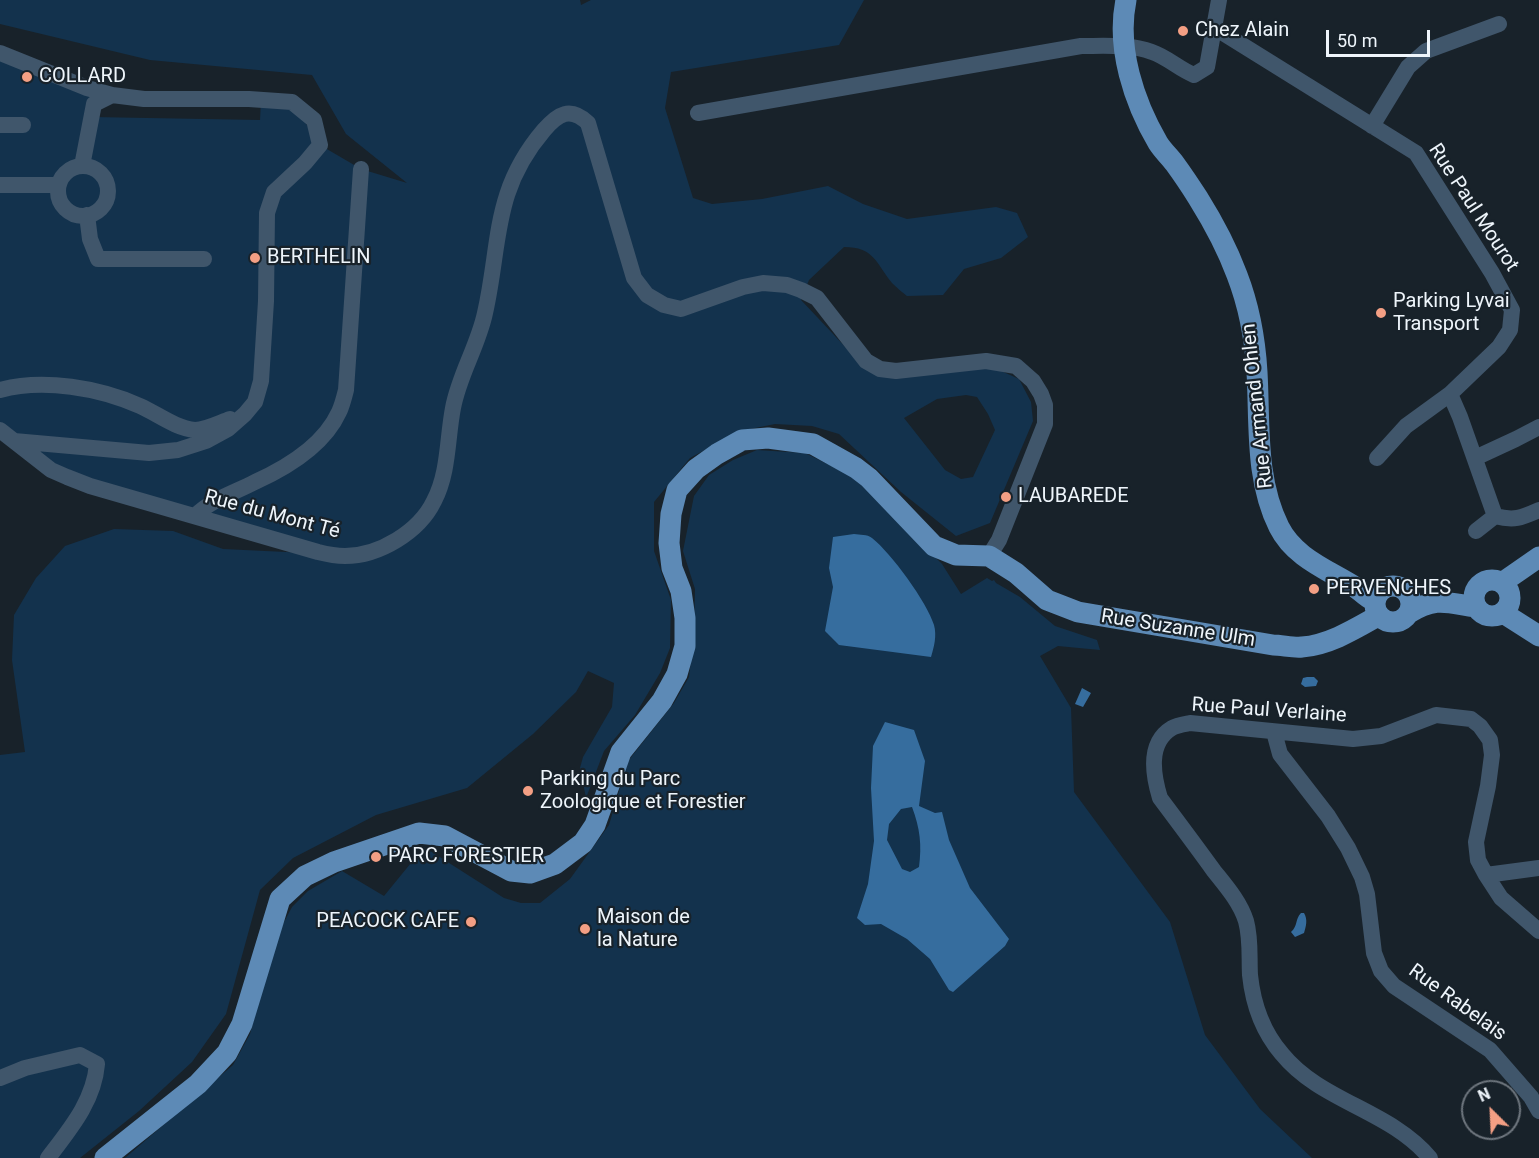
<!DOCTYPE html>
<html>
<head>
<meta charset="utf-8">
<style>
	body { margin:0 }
	#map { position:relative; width:1539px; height:1158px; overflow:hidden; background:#18222a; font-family:Roboto,sans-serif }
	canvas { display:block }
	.north { position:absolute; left:1461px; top:1080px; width:60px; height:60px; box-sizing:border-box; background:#18222a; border:2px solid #6e767e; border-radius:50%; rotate:336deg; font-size:16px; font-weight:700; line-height:24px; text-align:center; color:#eef5fb }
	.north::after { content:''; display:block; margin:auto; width:21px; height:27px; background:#f39f84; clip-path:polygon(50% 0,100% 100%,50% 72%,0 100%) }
	.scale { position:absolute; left:1326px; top:30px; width:104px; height:27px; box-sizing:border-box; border:3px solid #eef5fb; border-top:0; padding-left:8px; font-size:18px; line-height:21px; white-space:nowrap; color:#eef5fb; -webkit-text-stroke:4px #18222a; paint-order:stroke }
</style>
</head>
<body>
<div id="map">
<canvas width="1539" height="1158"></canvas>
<div class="north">N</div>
<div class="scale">50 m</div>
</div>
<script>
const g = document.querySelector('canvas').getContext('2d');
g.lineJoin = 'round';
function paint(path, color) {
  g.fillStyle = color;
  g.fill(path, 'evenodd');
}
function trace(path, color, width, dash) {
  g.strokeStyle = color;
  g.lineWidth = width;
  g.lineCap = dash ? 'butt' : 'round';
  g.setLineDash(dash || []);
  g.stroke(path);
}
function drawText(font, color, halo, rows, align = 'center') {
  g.font = font + ' Roboto,sans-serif';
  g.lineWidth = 4.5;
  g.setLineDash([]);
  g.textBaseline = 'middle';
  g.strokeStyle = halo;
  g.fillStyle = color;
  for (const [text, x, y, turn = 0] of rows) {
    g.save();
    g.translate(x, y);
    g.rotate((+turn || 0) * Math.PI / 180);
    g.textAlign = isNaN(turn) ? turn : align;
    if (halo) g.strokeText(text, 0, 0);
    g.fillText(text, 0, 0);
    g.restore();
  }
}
paint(new Path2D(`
	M0,0H580L581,5L591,0H864L839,45L671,72L665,108L693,198L712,204L762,199L828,186L863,204L907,219L996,207L1017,213L1028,237L1001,258L964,269L943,295L907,296C902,292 897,288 892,283C876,263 874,247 844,247L809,280L801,300L867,370L972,366L999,370L1019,379L1031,402L1033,421L990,523L956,536L901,492L839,434L812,426L775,424L740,431L690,458L654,502V551L671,600L670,648L660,673L635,715L604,751L586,798L580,768L583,757L612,707L614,683L588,671L576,692L533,734L467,788L376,815L293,858L260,890L226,1014L192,1062L139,1111L80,1158H0V755L25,752L12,660L14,615L36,578L65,546L114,529L173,531L223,549L307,553L91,486L0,430V53L112,95L92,117L260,120L261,100L292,102L320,145L361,169L407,183L346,134L312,75L150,60L0,24ZM966,395L977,397L988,414L995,430L973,477L961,479L945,470L904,418L937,399Z
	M757,450L805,453L856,478L942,564L961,594L987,578L992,581L994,580L996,583L1020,597L1055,626L1097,640L1100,650L1058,646L1040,656L1071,708L1074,792L1170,922L1205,1035L1260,1109L1312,1158H125L233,1065L250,1034L275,939L292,907L308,891L342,871L384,896L424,847L504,898L521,903H540L570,879L609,825L628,761L674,703L689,677L694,632L695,589L683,551L694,496L709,475L733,460Z`), '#13324d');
paint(new Path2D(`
	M854,534C860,535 867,534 872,538C891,553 927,602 934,625C937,636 934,647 931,657L839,645L825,631L833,587L829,568L833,537Z
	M1307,677H1314L1318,681L1316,686L1305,687L1301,684L1303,678Z
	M1082,688L1091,693L1083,707L1075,704Z
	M885,722L914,730L925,761L919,806L935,813L942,812L949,840L970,888L1009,939L1005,946L953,992L949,990L930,959L907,939L881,924L865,925L857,918L868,884L874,841L871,788L873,746ZM912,807C920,828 922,845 919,867L910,872L902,869L887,840L889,824L901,809Z
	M1301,913H1304C1308,920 1306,926 1304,933L1295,937L1291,932C1298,926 1295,919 1301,913Z`), '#366d9e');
trace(new Path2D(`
	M1215,28L1416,153L1492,273L1512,310L1510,330L1499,347L1450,394L1406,426L1377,458
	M0,53L87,88L112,95L144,99H249L292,102L314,120L320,145L305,163L274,192L267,213L266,301L261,381L255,402L245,414L228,429L206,441L178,450L149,453L14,441
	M698,113L1081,46C1104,46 1130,44 1152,52C1167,57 1179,69 1194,75L1207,67L1219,0
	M0,125H23
	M1372,126L1408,67L1426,51L1499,24
	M82,166L94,104L112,95
	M58 191a25 25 0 1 1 50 0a25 25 0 1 1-50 0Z
	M0,185H58
	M87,215L90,239L98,259H204
	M0,390C43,378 100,388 140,406C158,414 175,428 195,430C205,430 219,423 230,419
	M1450,394L1460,417L1495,516
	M0,430L51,470L67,477L90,486L318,552C326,554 336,556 345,556C379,556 419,532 434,501C449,472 447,439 453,408C459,375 478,346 485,313C501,242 492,191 544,130C558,114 570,106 588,123L634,278L647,295L664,305L681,309L743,287L763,283L787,285L801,290L817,298L866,361L880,369L896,371L986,361L1016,366L1033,381L1041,394L1045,405V424L999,540L989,556
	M1475,458L1516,439L1539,427
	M195,516C212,499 234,493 255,482C286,468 324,445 339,412C342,406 344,398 346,390L361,169
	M1476,531L1495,516C1514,521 1521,518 1539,510
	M1274,732L1280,754L1328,816L1348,848L1362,877L1367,894L1374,953L1381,971L1394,986L1490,1050L1531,1097L1539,1111
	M1486,875L1501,898L1539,931
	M0,1078L25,1068L80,1055L97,1064C94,1101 70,1129 48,1158
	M1430,1158C1390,1110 1321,1102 1282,1054C1263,1032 1253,1004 1250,975C1249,957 1251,939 1246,921C1240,902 1226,886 1214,871C1196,846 1178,822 1160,798C1153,775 1147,743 1172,728C1177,725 1185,724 1190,723L1353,739L1381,736L1436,715L1471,719L1480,726L1490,740L1492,755L1488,786L1476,842L1478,860L1486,875L1539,868`), '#40566b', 16);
trace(new Path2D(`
	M1126,0C1116,48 1134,102 1158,143C1163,151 1170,157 1175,164C1183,175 1191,187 1198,198C1213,222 1227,248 1237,275C1249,306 1255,338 1257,372C1260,424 1255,479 1279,527C1294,557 1326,569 1352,585C1360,590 1365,597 1374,601
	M1474 598a18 18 0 1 1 36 0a18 18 0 1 1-36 0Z
	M1503,582L1539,557
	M1375 604a18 18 0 1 1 36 0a18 18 0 1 1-36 0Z
	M1409,613C1437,596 1447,603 1476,607
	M1503,613L1539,636
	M105,1158L198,1084L227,1053L242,1024L280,899L305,876L334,862L419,833L445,836L511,871L530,873L555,864L583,843L595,825L621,752L662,701L677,674L685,646V618L681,591L672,568L669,543L671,514L677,490L696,469L717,454L742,440L768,438L813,444L856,468L869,478L934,546L956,555L989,556L1016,573L1047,600L1078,612L1273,645C1282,645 1293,648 1302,647C1329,645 1355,629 1378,616`), '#5d8ab6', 21);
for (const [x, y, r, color] of [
	[1183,31,6,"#f39f84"],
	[27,77,6,"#f39f84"],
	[255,258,6,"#f39f84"],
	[1381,313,6,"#f39f84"],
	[1006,497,6,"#f39f84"],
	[1314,589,6,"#f39f84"],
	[528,791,6,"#f39f84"],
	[376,857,6,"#f39f84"],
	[471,922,6,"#f39f84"],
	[585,929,6,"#f39f84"]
]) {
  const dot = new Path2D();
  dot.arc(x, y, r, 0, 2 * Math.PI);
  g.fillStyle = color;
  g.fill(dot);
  trace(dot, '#18222a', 2);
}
drawText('20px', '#eef5fb', '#18222a', [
	["Chez Alain",1195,31],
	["COLLARD",39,77],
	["BERTHELIN",267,258],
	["Parking Lyvai",1393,302],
	["Transport",1393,325],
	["LAUBAREDE",1018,497],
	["PERVENCHES",1326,589],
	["Parking du Parc",540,780],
	["Zoologique et Forestier",540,803],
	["PARC FORESTIER",388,857],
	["Maison de",597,918],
	["la Nature",597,941],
	["PEACOCK CAFE",459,922,"right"]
], 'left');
drawText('20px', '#eef5fb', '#18222a', [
	["Rue Paul Mourot",1473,208,57],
	["Rue Armand Ohlen",1258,406,-96],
	["Rue du Mont Té",272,515,15],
	["Rue Suzanne Ulm",1178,629,9],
	["Rue Paul Verlaine",1269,711,4],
	["Rue Rabelais",1457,1003,36]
]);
</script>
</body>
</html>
